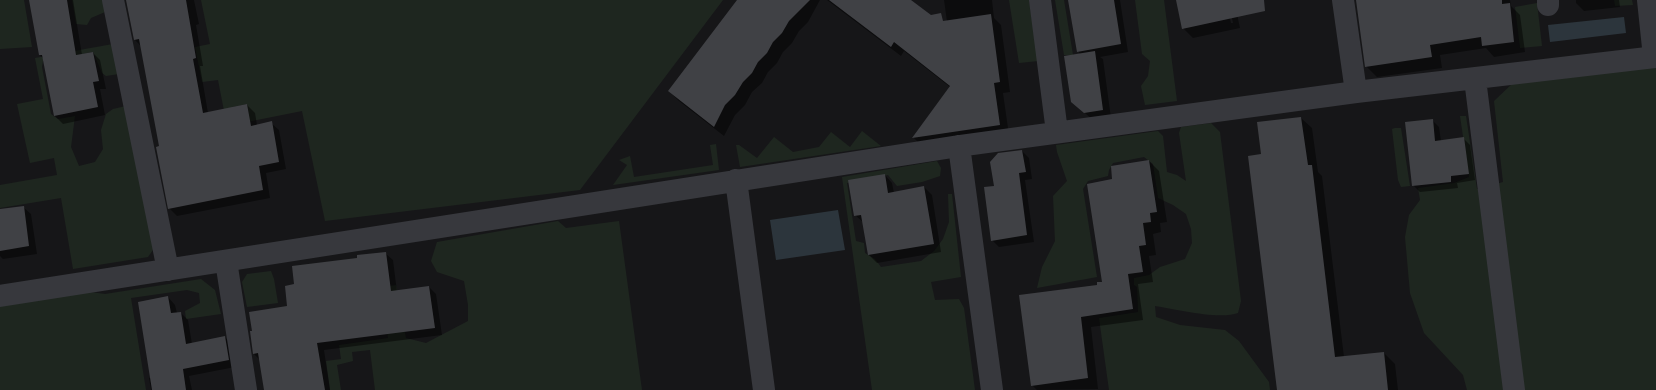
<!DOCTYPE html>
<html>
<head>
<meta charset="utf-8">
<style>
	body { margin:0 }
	canvas { display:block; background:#161618 }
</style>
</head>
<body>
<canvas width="1656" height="390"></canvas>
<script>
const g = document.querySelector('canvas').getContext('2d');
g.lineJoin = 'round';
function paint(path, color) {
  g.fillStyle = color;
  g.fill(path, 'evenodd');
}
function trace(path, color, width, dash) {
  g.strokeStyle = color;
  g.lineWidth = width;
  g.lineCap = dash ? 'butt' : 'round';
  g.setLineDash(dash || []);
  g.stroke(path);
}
paint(new Path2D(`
	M0,0H24L32,47L0,49Z
	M72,0H103L105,12L91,18L87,25L76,24Z
	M201,0H723L580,190L325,221L302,111L227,126L218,80L202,82L195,47L210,44ZM247,104L249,116L236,119L233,107Z
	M1009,0H1029L1038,61L1019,63Z
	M1055,0H1064L1073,55H1064Z
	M1135,0H1164L1177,101L1145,105L1141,86L1148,76L1150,61L1142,54Z
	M1614,0H1632L1633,5L1615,6Z
	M1537,3L1542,46L1520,48L1515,7Z
	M113,44L119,74L106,76L102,73L93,52L43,61L42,67L51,114L58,119L75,116L71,147L79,166L95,162L103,149L101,130L106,114L113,109L126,106L155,247L148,257L73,269L61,198L0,208V185L57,175L54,158L30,163L17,104L43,99L35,58Z
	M1656,65V390H1467L1463,375L1424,333L1410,293L1405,237L1409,215L1420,200L1418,188L1454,183L1469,177L1460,116H1466L1477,189L1503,182L1494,101L1513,83Z
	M1211,123L1220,132L1241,301L1238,313C1218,320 1176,309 1155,306L1156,317L1180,325L1225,330L1239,341L1269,382L1270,390H1109L1099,318L1138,312L1137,287L1134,285V278L1149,275L1160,267L1185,259L1192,243L1191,229L1186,214L1173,205L1158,198L1153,164L1144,157L1113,163L1109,170L1108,176L1088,181L1083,189L1097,277L1037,288L1042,267L1055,241L1053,196L1067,181L1057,152L1056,145L1158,131L1163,136L1167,172L1177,175L1186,181L1179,133L1181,127Z
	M1395,128H1401L1410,186L1401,187L1398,180L1392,129Z
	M862,131L881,146L740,167L736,145H739L757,158L774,137L793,152L819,147L831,132L850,147Z
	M716,144L719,170L613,185L627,165L619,160L630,156L634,177L713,165L710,145Z
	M937,161L941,168L940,176L922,182L897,186L888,175L847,183L856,241L864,243L865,253L875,259L881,267L921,261L934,251L943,239L949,222L948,194H952L961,277L931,282L935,300L959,299L964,308L975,390H872L842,177Z
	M558,221L566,228L619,221L642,390H375L370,350L352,352L353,361L337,365L341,390H330L326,361L341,359L339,345L388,338L384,315L362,289L396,285L406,338L426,343L468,321V305L464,281L437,272L431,261L437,242Z
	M271,271L274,279L278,303L247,307L242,282L247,274Z
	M201,279L215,290L221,314L186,319L185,311L200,303L199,293L187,290L131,298L146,390H0V304L83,291L105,294Z`), '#1e261f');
paint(new Path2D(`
	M1624,17L1626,33L1550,42L1548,25Z
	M838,210L845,250L776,260L770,220Z`), '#2c353c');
paint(new Path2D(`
	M30,0H73L82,55L93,53L100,60L106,89H100L105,115L63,124L55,116L43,58L40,55Z
	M127,0H194L199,24L196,25L203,66H200L208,113L247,105L255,113L257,125L271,123L279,130L286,169L266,173L270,198L177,216L169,208L160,147L141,46L135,40Z
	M739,0H820L808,22L799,31L792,43L783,52L777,63L768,72L762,83L752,92L745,105L735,115L724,136L679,101L669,91Z
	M827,0H909L948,29L944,0H992L994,18L1001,25L1010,92L1003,93L1009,135L923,147L913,137L950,87L904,51L901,56Z
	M1069,0H1120L1128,52L1100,57L1103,59L1111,118L1093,120L1071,101L1080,54L1078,51Z
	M1177,0H1226L1231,23H1233L1228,0H1234L1240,28L1193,38L1183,28Z
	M1357,0H1510L1511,6L1520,15L1525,52L1494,57L1486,48L1440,55L1442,68L1377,77L1366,66Z
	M1576,0H1619L1620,7L1584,11L1576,3Z
	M1301,118L1312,128L1318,172L1322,176L1344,357L1384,353L1395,364L1398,390H1278L1262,155Z
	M1432,120L1439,127L1441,141L1463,138L1470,145L1475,180L1457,183L1458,188L1420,192L1413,185Z
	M1022,151L1029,158L1032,179L1025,180L1034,242L999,247L992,240L995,187Z
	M1149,161L1159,171L1167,222L1160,223L1161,232L1153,234L1156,255L1149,256L1153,282L1138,284L1143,320L1091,327L1098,389L1037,390L1032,385L1099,286L1103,283L1114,180Z
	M885,175L892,183L894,193L924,187L932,195L941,252L877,263L869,255L864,223L855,215Z
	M23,207L31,214L37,254L3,259L0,256V210Z
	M385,253L393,260L397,292L429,287L436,294L442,335L324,350L330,390H265L260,360L254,354L251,332L288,307L295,285L358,258Z
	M168,297L175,305L177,313H181L188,320L192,344L225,337L232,345L235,367L189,376L192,390H151L149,378H151Z`), '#0007');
paint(new Path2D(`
	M29,0H67L76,55L93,52L99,81L93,82L98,107L54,116L42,55H39Z
	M126,0H186L196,58L193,59L203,113L247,104L251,126L272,121L279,162L259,166L263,190L168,209L156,147L159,146L139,39L134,40Z
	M737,0H810L789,21L782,33L773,42L767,53L758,62L752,73L743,82L735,95L725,105L714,127L668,91Z
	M829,0H911L931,15L941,13L943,21L991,14L1000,82L994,83L1000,125L912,138L950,86L894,42L891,47Z
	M1068,0H1114L1121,44L1077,52Z
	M1176,0H1264L1265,11L1182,29Z
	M1356,0H1502V4L1510,3L1514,42L1482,46L1481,37L1430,45L1432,57L1365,67Z
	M1095,51L1103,110L1084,113L1071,102L1064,56Z
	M1301,117L1308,165H1312L1335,357L1384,352L1388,390H1277L1248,156L1261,154L1257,122Z
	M1433,119L1435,141L1464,137L1469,174L1451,176V182L1412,186L1405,122Z
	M1022,150L1026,172L1019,173L1027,235L991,241L984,187L994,186L990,162L998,153Z
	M1149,160L1157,212L1150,213L1151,222L1143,223L1146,245L1139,246L1143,272L1128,274L1133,309L1081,317L1088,378L1031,386L1019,295L1097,285V282H1102L1087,184L1112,179L1111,166Z
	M885,174L888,193L924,186L934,244L868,255L861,215L854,216L848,180Z
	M24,206L29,246L0,251V209Z
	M386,252L391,291L429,286L435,328L317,343L325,390H264L258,353L253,354L250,331H252L249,312L287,306L285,286L294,284L292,266L357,258V255Z
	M168,296L171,313L181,312L186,344L225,336L229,360L183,369L186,390H152L138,302Z`), '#404145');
trace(new Path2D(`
	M113,0L168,270
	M1040,0L1057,132
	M1343,0L1356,92
	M1548,0V5
	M1648,0L1654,57
	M1475,79L1514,390
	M959,146L992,390
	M736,180L764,390
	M226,261L246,390
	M0,296L959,146L1356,92L1656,57`), '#37383d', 22);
</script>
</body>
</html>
